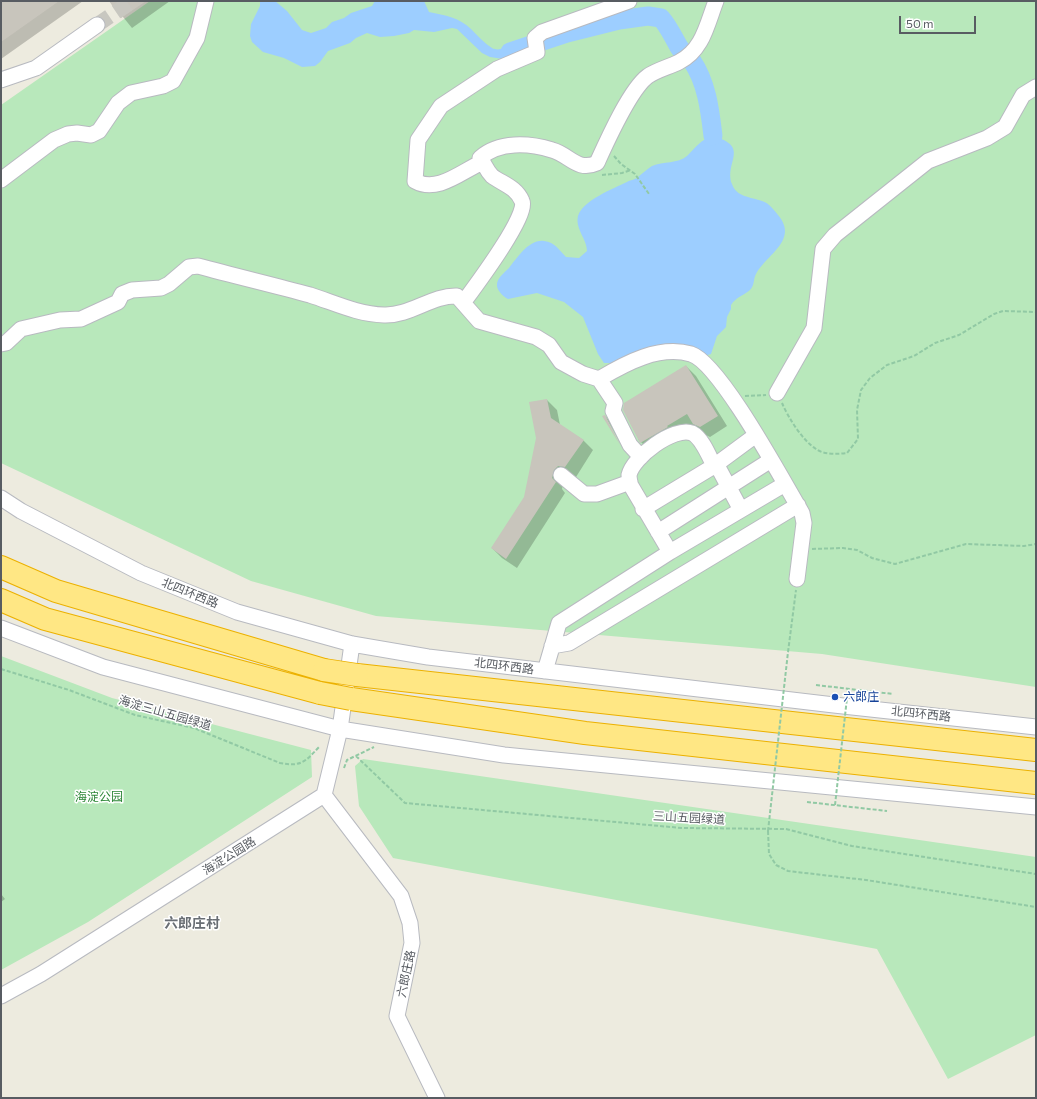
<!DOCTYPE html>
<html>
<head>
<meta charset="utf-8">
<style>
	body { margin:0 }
	#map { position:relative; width:1037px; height:1099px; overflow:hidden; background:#edebdf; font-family:Commissioner,sans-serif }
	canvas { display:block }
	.frame { position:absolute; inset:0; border:2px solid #585c62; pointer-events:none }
	.scale { position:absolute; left:899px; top:16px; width:77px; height:18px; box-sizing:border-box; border:2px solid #585c62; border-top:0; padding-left:5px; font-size:12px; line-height:14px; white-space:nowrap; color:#585c62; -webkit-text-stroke:3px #fff; paint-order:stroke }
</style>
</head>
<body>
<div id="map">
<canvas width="1037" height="1099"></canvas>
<div class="frame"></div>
<div class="scale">50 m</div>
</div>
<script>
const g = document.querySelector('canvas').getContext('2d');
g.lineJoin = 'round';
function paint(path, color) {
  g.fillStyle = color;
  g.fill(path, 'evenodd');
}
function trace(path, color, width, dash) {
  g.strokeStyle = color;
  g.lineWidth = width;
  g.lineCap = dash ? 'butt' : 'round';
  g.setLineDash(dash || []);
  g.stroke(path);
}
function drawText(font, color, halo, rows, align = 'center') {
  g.font = font + ' Commissioner,"Noto Sans SC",sans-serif';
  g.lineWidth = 3;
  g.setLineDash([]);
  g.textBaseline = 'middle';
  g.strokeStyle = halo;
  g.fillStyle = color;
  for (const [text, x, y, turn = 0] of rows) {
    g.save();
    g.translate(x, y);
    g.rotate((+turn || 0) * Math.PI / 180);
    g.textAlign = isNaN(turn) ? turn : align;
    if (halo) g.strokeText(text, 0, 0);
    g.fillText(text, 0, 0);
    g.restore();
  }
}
paint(new Path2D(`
	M150,1H1036V687L822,654L376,616L251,581L1,463V105Z
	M1,656L112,698L311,750L312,777L88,922L1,970Z
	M363,759L1036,857V1035L948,1079L877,949L393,858L359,806L355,766Z`), '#b8e8bb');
paint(new Path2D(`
	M260,1H275L287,11L302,30L311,33L326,28L332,22L344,18L351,13L372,6L375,1H424L429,12C445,15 460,18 471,29C478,36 484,43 492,48C499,52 506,46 513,48L509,55L503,59L490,57L482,53L457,29L452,28L434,32L414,30L409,33L394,36L380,37L367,33L356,38L350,43L328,51L320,62L315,66L302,67L284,58L263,52L252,42L250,36L251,24L260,6Z
	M713,136C751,147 724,162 732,184C736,197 751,197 762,201C769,203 774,210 778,215C799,240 767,254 756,274C753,279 755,285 750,290C743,296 736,297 731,305V309L727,317L726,327L717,336L711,354C687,362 660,361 636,351L615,363H604L598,354L583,317L564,302L537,293L508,299C504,297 502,295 499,291C493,281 502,275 509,268C517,258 529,239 544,241C555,242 559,250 566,257L579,258L587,251C587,239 575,229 578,216C583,200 613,189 627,182C630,180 635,180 638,177C643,173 647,169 652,166C663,161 678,164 687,156C695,148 701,139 713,136Z`), '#9dceff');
paint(new Path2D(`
	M1,1H83L1,59Z
	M110,1H170L132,28Z
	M686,366L696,376L727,426L710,437L704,434L695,425L651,452L638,439Z
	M547,400L557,410L560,425L583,440L593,450L576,477L569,476L564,480L562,489L565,493L517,568L502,558L492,548L525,498L537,438Z
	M605,416L615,426L627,451L621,444Z
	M1,894L5,899L1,902Z`), '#0003');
trace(new Path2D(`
	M510,52L567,33L619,20L648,16L661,18C669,27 673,37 679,47C682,52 688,56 692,61C707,83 710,111 713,136`), '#9dceff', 19);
paint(new Path2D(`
	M1,1H59L1,42Z
	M109,1H146L121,18Z
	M686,365L718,416L700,427L693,424L687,414L667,426L668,427L640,443L623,410L624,403Z
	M547,399L551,418L584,440L565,467L558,466L554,470L552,478L556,482L506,559L491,548L524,497L536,438L529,402Z
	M605,415L620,445L602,416Z`), '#c8c5bc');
trace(new Path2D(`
	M97,25L132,1`), '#c8c7c0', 15, [15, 8]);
const minor = new Path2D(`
	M1,80L36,68L97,25
	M483,162C463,170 438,194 415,181L418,140L441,106L497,69L537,52L535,38L542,32L629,1
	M1,180L54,140L68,134L77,133L91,135L99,131L118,103L131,93L163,86L173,81L197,38L206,1
	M463,303C474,288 529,215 522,201C516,187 503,184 492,176C486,170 485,164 480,158C499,141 529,143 552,150C570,155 577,172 597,163C607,141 630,89 648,76C657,70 669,67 679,62C703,50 707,24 716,1
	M1,344L6,343L21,329L60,320L81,319L118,302L122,294L132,290L161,288L169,284L189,267L198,266C235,276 273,285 310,295C335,303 357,314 384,315C410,316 432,295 457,296L479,321L536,337L549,345L561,362L583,374L599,379
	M777,393L814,328L823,249L835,235L928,161L987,138L1005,127L1023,95L1036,87
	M641,457L630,445L613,411L615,403L599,379C626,363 659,345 691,354C720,363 784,483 802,513L804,523L797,579
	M561,475L584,494H597L630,482
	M1,498L21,511L141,573L237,612L352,644L428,657L834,705L1036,727
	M643,509L714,466L719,469L741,510
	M658,532L771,460
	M670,552L630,484C630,482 629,478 629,475C633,457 674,426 692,433C702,438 709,456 714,466L756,435
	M1,628L103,667L340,729L504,755L1036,807
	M552,646L569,643L798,505
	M545,671L559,623L670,552L785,484
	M324,795L401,896L410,923L412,943L397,1016L437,1098
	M1,996L41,974L324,795L340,729L352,644`);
const highway = new Path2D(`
	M1,567L56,591L324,670
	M1,600L45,619L320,693
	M357,675L1036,750
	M351,699L585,733L1036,783`);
trace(minor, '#b8bac0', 17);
trace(highway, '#ecb100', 24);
trace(new Path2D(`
	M614,156L621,164L635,174L649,194
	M602,175L622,173L631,170
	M745,396L766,395
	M782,403C788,417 802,440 816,449C824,455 837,454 847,453L858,439L857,410L861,390L870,378L887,365L914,356L935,343L959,335L994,314L1003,311L1036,312
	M812,549L843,548L857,550L872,558L895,564L966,544L1024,546L1036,544
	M788,652L796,590
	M1,669L69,690L135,715L194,728L280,763C301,767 305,762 319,747
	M816,685L893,694
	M356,756L405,803L682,828L786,829L852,846L1036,874
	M344,768L347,760L374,747
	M807,802L887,811
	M768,831L769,854L776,865L788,871L866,880L1036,907`), '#91c9a4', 2, [4, 2]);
trace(minor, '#fff', 15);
trace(highway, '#ffe784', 22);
const highwayBridge = new Path2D(`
	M324,670L357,675
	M320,693L351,699`);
trace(highwayBridge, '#ecb100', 24, []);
trace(new Path2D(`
	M835,805L848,689
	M768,831L788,652`), '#91c9a4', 2, [4, 2]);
trace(highwayBridge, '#ffe784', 22);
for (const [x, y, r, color] of [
	[835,697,4,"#1a4fb4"]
]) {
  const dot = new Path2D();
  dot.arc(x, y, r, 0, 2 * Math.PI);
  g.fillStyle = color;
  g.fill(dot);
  trace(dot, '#fff', 1.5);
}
drawText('12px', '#585c62', '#fff', [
	["北四环西路",190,593,22],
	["北四环西路",504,666,7],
	["海淀三山五园绿道",165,713,16],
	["北四环西路",921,714,6],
	["三山五园绿道",689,818,3],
	["海淀公园路",229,856,-32],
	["六郎庄路",406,974,-78]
]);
drawText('12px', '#164399', '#fff', [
	["六郎庄",843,697]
], 'left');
drawText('12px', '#2c8636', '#fff', [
	["海淀公园",99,797]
]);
drawText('bold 14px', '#696e74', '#fff', [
	["六郎庄村",192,923]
]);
</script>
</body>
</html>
